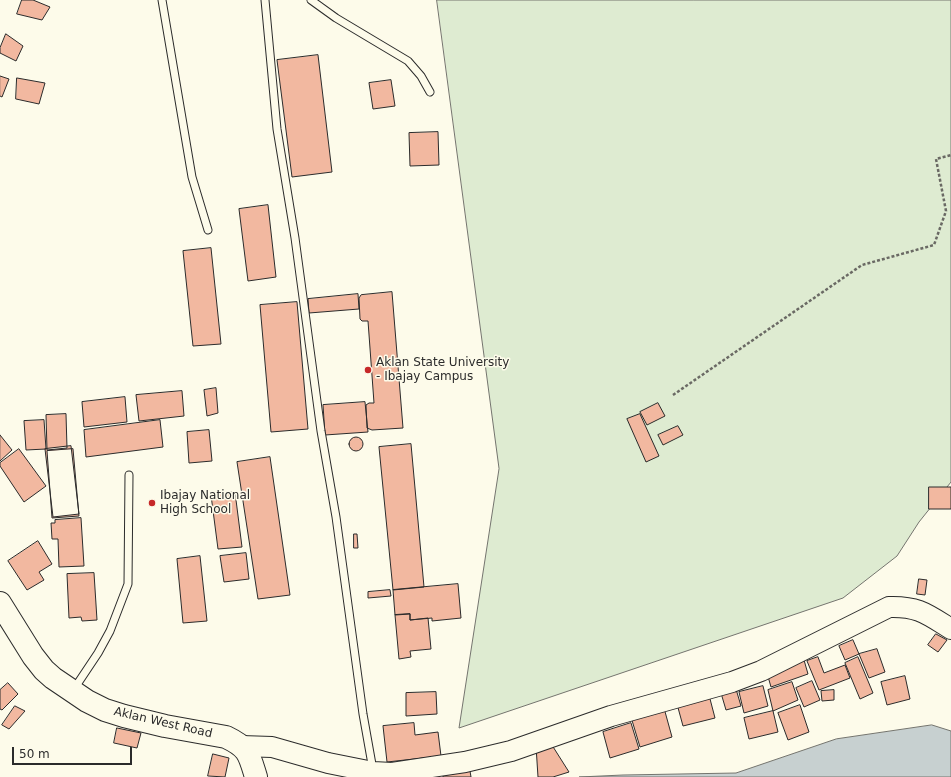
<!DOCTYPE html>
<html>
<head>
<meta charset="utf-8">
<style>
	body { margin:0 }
	#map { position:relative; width:951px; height:777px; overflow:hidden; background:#fdfbea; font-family:"DejaVu Sans",sans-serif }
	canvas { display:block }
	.scale { position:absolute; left:12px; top:747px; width:120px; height:18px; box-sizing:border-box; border:2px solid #2b2b2b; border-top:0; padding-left:5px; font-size:12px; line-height:14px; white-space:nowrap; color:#2b2b2b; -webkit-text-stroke:3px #fdfbea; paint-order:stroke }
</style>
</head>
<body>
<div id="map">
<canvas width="951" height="777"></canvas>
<div class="scale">50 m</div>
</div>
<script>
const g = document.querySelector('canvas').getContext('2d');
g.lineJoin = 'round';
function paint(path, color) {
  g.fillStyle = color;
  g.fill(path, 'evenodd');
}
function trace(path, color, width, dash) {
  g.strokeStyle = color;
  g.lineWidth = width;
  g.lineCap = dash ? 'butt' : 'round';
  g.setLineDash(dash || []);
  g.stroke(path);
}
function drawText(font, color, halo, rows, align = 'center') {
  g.font = font + ' "DejaVu Sans",sans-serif';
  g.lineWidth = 3;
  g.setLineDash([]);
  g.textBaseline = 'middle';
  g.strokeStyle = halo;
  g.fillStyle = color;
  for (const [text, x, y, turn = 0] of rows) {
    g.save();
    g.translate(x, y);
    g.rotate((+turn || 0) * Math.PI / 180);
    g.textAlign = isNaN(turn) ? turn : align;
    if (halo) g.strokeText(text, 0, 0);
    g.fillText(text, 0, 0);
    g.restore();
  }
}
const green = new Path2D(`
	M437,0H951V482L919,522L897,556L843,598L459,728L499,469Z`);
paint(green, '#deebd1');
trace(green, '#74746e', 1);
const water = new Path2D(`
	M932,725L951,731V777H579L623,775L736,773L836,739Z`);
paint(water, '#c7d0d0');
trace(water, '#74746e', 1);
const building = new Path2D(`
	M22,0H33L50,7L42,20L17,14Z
	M6,34L23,46L16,61L0,53V48Z
	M318,55L332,172L292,177L277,60Z
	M0,76L9,79L2,97L0,96Z
	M17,78L45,83L39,104L16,99Z
	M391,80L395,106L373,109L369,83Z
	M438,132L439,165L410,166L409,133Z
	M268,205L276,277L248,281L239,209Z
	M211,248L221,344L193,346L183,251Z
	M392,292L403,428L372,430L367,428L366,405L369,403H374L368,321H362L360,319L359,298L361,295Z
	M358,294L359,309L309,313L308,299Z
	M297,302L308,429L271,432L260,305Z
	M216,388L218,413L207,416L204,390Z
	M182,391L184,416L139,421L136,395Z
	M125,397L127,422L84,427L82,402Z
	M365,402L368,432L325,435L323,405Z
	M658,403L665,416L647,425L640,412Z
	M66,414L67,448L47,450L46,415Z
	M640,414L659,456L646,462L627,419Z
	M44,420L46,449L26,450L24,421Z
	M160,420L163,447L86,457L84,430Z
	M678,426L683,435L663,445L658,435Z
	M209,430L212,461L189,463L187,432Z
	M0,435L12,450L0,461Z
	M349 444a7 7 0 1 1 14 0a7 7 0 1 1-14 0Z
	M411,444L424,587L393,590L379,447Z
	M71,446L79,514L53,517L45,449Z
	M19,449L46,486L24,502L0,466V463Z
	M73,449L79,516L52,518L47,451Z
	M270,457L290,595L258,599L237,462Z
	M929,487H951V509H929Z
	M235,492L242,547L218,549L211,495Z
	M81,518L84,566L59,567L58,539H52L51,523H55V520Z
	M354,534H357L358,548H354Z
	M38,541L52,564L39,572L44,580L27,590L8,561Z
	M246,553L249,579L224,582L220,556Z
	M200,556L207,621L183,623L177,559Z
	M94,573L97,620L82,621L81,617L69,618L67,574Z
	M919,579L927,580L925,595L917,594Z
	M458,584L461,618L432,621V618L410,620V614L395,615L393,590Z
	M390,590L391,596L368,598V592Z
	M410,614V620L428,618L431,649L410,651L411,657L399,659L395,615Z
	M936,634L947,640L938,652L928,645Z
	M853,640L859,654L845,660L839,646Z
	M877,649L885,672L869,678L859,654Z
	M818,657L824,673L845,665L850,678L819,690L807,661Z
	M858,657L873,693L860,699L845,663Z
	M804,660L808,674L771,687L767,673Z
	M905,676L910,699L887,705L881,682Z
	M812,681L820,700L804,707L796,688Z
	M792,682L798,700L773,711L768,690Z
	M8,683L18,694L2,710L0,709V690Z
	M763,686L768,706L744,713L739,692Z
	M736,689L741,706L726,710L721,693Z
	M834,690V700L822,701L821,691Z
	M436,692L437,714L406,716V693Z
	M709,695L715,718L683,726L677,704Z
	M800,705L809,732L788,740L778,713Z
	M15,706L25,711L9,729L2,725Z
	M664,708L672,737L640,747L631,717Z
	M773,711L778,732L749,739L744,718Z
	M414,723L415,735L438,732L441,756L387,762L383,726Z
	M631,723L639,749L610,758L603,732Z
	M117,728L141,733L137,748L114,743Z
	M550,742L569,772L553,777H538L536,746Z
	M213,754L229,758L225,777L208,776Z
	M470,771L471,777H443V776Z`);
paint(building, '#f2b8a0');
trace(building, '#2b2b2b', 1);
const lane = new Path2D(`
	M162,0L192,177L208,230
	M265,0L277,129L295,238L321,431L336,517L363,714L373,770
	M311,0L336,18L408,61L421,76L430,92
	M74,689L98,653L110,631L128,584L129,475`);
const secondary = new Path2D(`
	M241,746L272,747L328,763L373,772L392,773L465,762L511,751L611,716L732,682L761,671L889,607C918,606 927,614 951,629`);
const primary = new Path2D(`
	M0,603L33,656L44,670L53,678L87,701L105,710L124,716L165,726L226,737C249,748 249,754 256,777`);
trace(lane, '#2b2b2b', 9);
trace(secondary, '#2b2b2b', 22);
trace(primary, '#2b2b2b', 24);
trace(new Path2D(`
	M673,395L862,265L934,245L946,211L936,159L951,155`), '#6a6964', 2.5, [3, 2]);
trace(lane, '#fdfbea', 7);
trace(secondary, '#fdfbea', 20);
trace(primary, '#fdfbea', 22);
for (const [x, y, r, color] of [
	[368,370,4,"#c62828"],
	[152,503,4,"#c62828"]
]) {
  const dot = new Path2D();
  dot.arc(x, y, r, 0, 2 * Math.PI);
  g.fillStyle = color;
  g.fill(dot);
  trace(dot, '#fdfbea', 1.5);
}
drawText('12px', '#2b2b2b', '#fdfbea', [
	["Aklan State University",376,363],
	["- Ibajay Campus",376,377],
	["Ibajay National",160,496],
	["High School",160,510]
], 'left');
drawText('12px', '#2b2b2b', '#fdfbea', [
	["Aklan West Road",163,723,13]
]);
</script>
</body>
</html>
